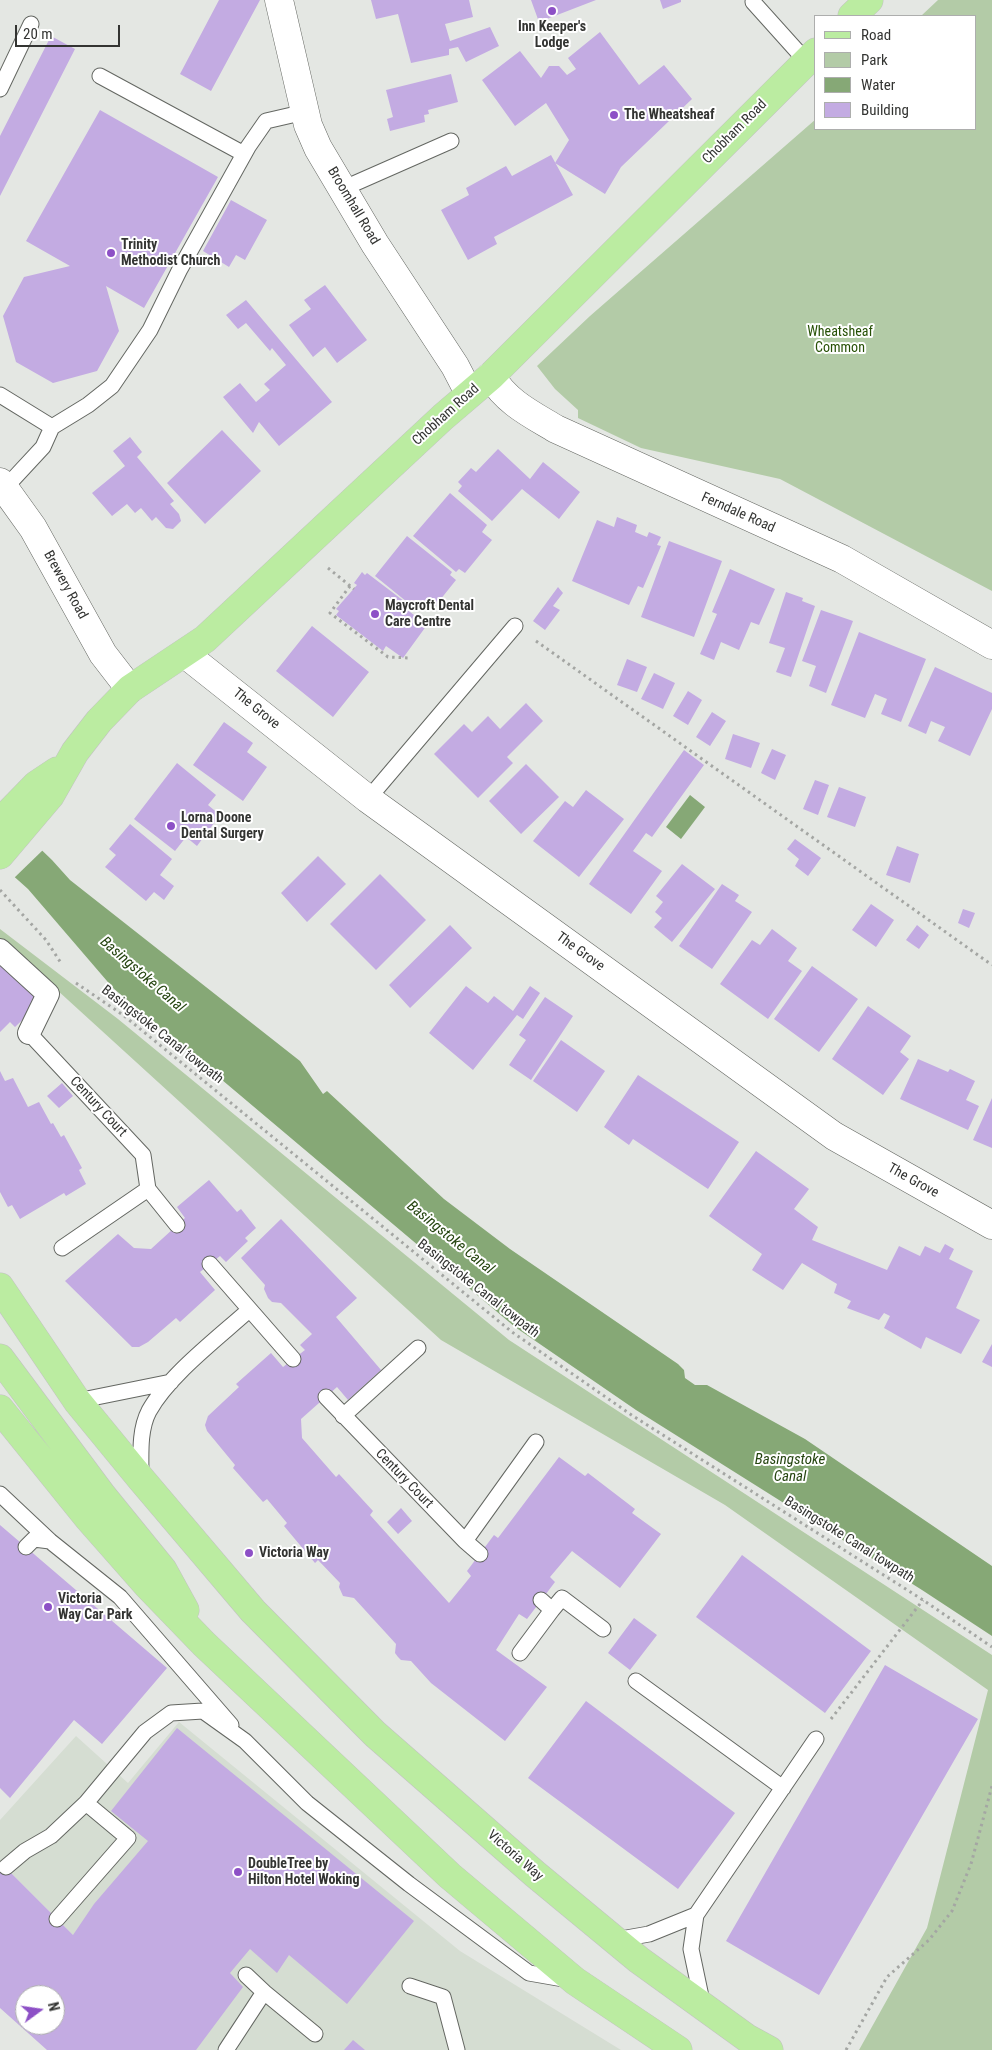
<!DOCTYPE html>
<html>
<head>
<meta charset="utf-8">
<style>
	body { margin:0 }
	#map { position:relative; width:992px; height:2050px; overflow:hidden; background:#e4e7e3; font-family:"Roboto Condensed",sans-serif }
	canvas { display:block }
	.legend { position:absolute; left:814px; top:15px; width:162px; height:115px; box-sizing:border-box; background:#fff; border:1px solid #adaead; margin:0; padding:6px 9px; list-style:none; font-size:15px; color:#333432 }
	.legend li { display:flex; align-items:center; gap:10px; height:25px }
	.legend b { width:25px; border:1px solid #adaead }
	.north { position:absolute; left:15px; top:1985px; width:50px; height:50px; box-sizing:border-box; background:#fff; border:1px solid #adaead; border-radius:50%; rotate:76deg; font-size:14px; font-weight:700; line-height:20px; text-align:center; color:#333432 }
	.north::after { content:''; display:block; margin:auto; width:18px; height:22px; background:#8d50c6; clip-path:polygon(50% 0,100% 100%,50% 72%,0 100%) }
	.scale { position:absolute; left:15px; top:25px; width:105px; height:22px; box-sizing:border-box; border:2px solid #333432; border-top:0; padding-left:6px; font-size:15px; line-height:18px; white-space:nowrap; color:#333432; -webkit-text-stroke:4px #fff; paint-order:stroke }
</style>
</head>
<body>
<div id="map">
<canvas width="992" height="2050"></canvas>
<ul class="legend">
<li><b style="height:6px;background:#bbeca1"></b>Road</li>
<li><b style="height:14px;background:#b3cba7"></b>Park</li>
<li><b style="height:14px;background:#86a876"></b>Water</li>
<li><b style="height:14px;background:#c3abe2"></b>Building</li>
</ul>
<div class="north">N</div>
<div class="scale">20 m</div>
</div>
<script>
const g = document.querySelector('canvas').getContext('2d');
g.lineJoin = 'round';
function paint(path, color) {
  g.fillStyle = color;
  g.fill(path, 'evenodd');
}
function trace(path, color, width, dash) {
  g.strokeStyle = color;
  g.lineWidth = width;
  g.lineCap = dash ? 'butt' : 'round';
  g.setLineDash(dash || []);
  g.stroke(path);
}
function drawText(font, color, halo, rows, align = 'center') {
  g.font = font + ' "Roboto Condensed",sans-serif';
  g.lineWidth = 4;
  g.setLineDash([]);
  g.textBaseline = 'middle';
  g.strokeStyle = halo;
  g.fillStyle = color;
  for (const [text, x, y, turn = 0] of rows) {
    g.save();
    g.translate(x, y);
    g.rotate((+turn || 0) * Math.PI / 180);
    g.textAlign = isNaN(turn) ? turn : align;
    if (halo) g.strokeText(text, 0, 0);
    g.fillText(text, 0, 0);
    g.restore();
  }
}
paint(new Path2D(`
	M179,1722L460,1951L621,2050H195L73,1935L0,1862V1820L76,1736L128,1783Z`), '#d5ddd2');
paint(new Path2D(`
	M938,0H992V591L780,479L641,448L578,418V410L555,389L537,366L590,316L816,119V129H976V16H921Z
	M0,929L118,1019L509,1340L992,1655V2050H859L927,1928L988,1690L725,1505L441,1340L0,938Z`), '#b3cba7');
paint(new Path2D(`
	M690,795L705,807L681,839L666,827Z
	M0,810L52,860L70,880L300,1061L323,1094L327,1091L444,1199L510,1249L678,1364L684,1370L685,1378L695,1385H707L805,1439L992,1566V1636L922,1590L636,1410L515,1327L113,988L28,889L0,864Z`), '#86a876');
paint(new Path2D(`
	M2,809L44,849L13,879L0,868Z`), '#e4e7e3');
paint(new Path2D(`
	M219,0H260L211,91L180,74Z
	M371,0H469L473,17L445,24L450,41L490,27L499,46L466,62L458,47L449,49V55L411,63L398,14L376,19Z
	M531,0H596L539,22Z
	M660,0H681V2L663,9Z
	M600,32L639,85L664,65L692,99L621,167L605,194L555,163L569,140L546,103L515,126L482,80L520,51L541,78L549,66H559L567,75L576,69L568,58Z
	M51,36L75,49L0,196V136Z
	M451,74L458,102L428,110L429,114L424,115L425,122L390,131L387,119L393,117L386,90Z
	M100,110L218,177L144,308L106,286L119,331L97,371L53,383L16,362L3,316L24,277L70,266L26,241Z
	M551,155L573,195L494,237L497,244L468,260L441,210L469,195L466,188L506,166L512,176Z
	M231,200L267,220L245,260L236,255L229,267L203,251Z
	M325,285L367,340L337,363L325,347L313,357L289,325L311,309L304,300Z
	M246,300L332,402L279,446L259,422L253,433L223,397L240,383L256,402L270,390L264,384L286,365L272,348L270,351L246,323L238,329L226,315Z
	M222,430L261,471L205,524L167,483Z
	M130,437L142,452L137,457L174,501L170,504L179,514L181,521L173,529L166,528L156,517L152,521L141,508L135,513L127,504L112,516L92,493L125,466L113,451Z
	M498,449L530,479L543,462L580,492L559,519L522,489L492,521L458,491L462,486L458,482L471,468L476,472Z
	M450,493L487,525L482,532L492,540L465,573L459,569L456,572L413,536Z
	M617,517L637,525L635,532L647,537L649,532L661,537L657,545L661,546L643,588L638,586L629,605L572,581L597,520L614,527Z
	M407,536L452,572L450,575L456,580L432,610L424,603L422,606L416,601L412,606L375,576Z
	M669,541L722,561L694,637L641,617Z
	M730,569L775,589L759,625L751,622L739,650L721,642L714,660L700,654L717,614L712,612Z
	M362,572L365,575L367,573L413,608L410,612L427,625L403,658L386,646L383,651L336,615L339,611L336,609L357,585L354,583Z
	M558,587L563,593L553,606L560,610L545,630L533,621Z
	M786,592L803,598L802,601L815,606L791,677L776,672L785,648L769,643Z
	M821,610L853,621L826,693L809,686L816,666L802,661Z
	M312,626L369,672L333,717L276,671Z
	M859,632L926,659L901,722L881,714L887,699L875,694L865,718L831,705Z
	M627,659L647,667L637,692L617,685Z
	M935,667L992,693V709L970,756L938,741L945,727L931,721L926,734L908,726Z
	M654,673L675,683L663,709L641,699Z
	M688,691L702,700L688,725L673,716Z
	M526,703L543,721L507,757L513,763L478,798L434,754L464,724L472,732L488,716L500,729Z
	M712,712L726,721L710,746L696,737Z
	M224,722L253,743L247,752L267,767L243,801L193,765Z
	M733,734L760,743L751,768L725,759Z
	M772,749L786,755L775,780L761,773Z
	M684,750L704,765L652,837L646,833L633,851L662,871L631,914L589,884Z
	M177,763L216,795L208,805L220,815L197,846L186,837L175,851L134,819Z
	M526,764L559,797L521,834L489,801Z
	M815,780L829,785L818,815L803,809Z
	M839,787L866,797L855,827L827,817Z
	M586,790L624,819L579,877L533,841L565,801L573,807Z
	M130,824L172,859L160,875L174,886L164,900L154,892L146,901L105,867L116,855L109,849Z
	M795,839L821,858L808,876L795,866L799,859L787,849Z
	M897,846L919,854L910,883L886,875Z
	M318,856L346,884L307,922L281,893Z
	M682,864L715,889L672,942L654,927L662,918L655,912L663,902L656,896Z
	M380,874L426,920L376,970L330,924Z
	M722,884L739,895L735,901L752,912L712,969L679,946Z
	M871,904L894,920L876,947L852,930Z
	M963,909L975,913L969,928L958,923Z
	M450,925L472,948L410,1008L389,985Z
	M917,925L929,935L919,949L906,940Z
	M772,929L797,948L788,961L802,971L768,1019L720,984L752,940L760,945Z
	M0,959L41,1002L15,1027L10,1022L0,1032Z
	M812,966L858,999L819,1052L774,1019Z
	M466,986L488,1003L494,996L513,1011L530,986L540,993L523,1019L517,1015L473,1070L429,1033Z
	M545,997L573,1016L531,1080L509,1065L526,1040L519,1035Z
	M868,1006L911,1036L900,1052L909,1059L883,1095L832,1059Z
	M561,1040L605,1071L577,1112L533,1081Z
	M918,1059L948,1072L950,1069L975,1081L966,1100L979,1106L968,1130L900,1099Z
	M0,1071L5,1081L13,1078L28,1107L39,1102L51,1124L53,1123L61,1137L64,1135L82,1168L79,1170L86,1184L66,1196L64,1193L20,1219L12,1205L8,1207L0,1192Z
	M638,1075L739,1142L708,1189L633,1139L629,1145L604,1127Z
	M62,1083L73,1096L59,1108L47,1096Z
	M992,1098V1148L973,1140Z
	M756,1151L809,1189L794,1209L818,1227L812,1240L887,1270L899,1246L920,1256L925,1246L940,1253L945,1244L954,1249L949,1259L973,1271L956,1308L980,1320L961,1354L926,1337L921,1349L884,1328L890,1316L884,1313L879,1320L847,1308L851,1301L834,1293L837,1284L802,1263L783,1290L752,1270L762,1254L709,1216Z
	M209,1180L237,1212L241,1209L256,1228L245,1238L248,1241L226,1262L220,1256L200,1272L215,1290L180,1322L176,1318L148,1342L139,1347H132L65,1281L118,1234L134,1248L151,1249L185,1218L177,1207Z
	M281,1219L357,1298L336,1317L381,1370L348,1400L337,1387L301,1419L302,1438L336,1477L339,1474L373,1511L370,1515L449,1603L471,1576L467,1571L494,1535L498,1538L559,1457L585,1476L588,1473L635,1509L632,1513L661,1534L620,1588L572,1551L550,1577L555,1582L527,1619L519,1614L496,1650L547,1687L505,1741L431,1683L411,1661L401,1660L398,1657L395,1653L396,1644L354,1598L343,1596L339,1587L340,1583L318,1560L315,1563L284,1526L287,1523L267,1499L263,1502L233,1468L235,1465L207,1431L205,1425L208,1416L239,1387L236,1384L271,1353L283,1367L305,1350L300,1345L312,1334L281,1303L272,1302L268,1298L264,1289L265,1285L241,1258Z
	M992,1344V1367L982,1362Z
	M401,1508L412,1521L398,1534L387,1522Z
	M0,1525L167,1668L102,1744L74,1720L10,1798L0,1788Z
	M742,1555L871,1651L825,1713L696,1617Z
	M634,1618L657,1635L630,1670L608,1653Z
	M885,1665L978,1719L819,1995L726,1941Z
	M586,1701L735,1813L678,1889L528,1778Z
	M177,1728L414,1921L347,2004L289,1955L277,1973L250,1949L230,1973L243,1987L196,2050H47L0,2008V1862L73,1935L94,1904L148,1841L111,1811ZM25,1995H55V2025H25Z
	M353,2040L365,2050H344Z`), '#c3abe2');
const service = new Path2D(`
	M753,2L806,61
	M100,76L244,154
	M0,89L31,24
	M342,189L451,141
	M0,395L52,427
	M5,488L43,447L52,427L88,405L112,386L150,330L180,269L248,147L266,121L305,112
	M368,799L515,626
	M29,1033L143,1155L148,1189L177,1225
	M62,1248L148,1189
	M210,1264L293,1359
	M326,1397L465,1541L536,1442
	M77,1401L171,1382
	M343,1416L418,1348
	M141,1475C141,1455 139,1430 149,1411C169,1375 218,1338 249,1310
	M0,1494L50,1541L120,1597L231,1725
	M465,1541L480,1554
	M26,1547L34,1539L50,1541
	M552,1610L562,1598L603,1629
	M520,1653L552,1610L541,1600
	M636,1681L783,1788
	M6,1867L25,1851L51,1836L86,1803L145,1732L171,1713L203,1711L245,1741L307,1803L409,1884L529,1973L569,1980
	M57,1919L128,1838L86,1803
	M615,1940L649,1934L696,1915
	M410,1986L443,1997L457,2050
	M264,1992L315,2034
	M703,2006L691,1949L696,1915L816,1739
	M226,2050L264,1992L246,1975`);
const pedestrian = new Path2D(`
	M0,950L48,994L29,1033`);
const minor = new Path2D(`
	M279,0L308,125L318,148L375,244L455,366L469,393
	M491,376C506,402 531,414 556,429L842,559L992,645
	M185,654L368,799L834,1136L992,1225`);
const tertiary = new Path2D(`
	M0,482L33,528L103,654L130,689`);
const primary = new Path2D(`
	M852,16L869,0
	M0,822L36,785L57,771
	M0,855L50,796L75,752L99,721L130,689L205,639L443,417L491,376L816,52
	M0,1287L77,1401L141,1479L253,1611L375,1734L535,1874L639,1960L747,2038L769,2050
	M0,1358L102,1495L163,1570L185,1610
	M0,1409L88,1518L147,1585L204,1644L450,1876L575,1981L678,2050`);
trace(service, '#646762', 17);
trace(pedestrian, '#646762', 24);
trace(minor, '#646762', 29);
trace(tertiary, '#646762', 29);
trace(primary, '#c2c2c2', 29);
trace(new Path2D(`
	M328,568L354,589
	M350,586L330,613L388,657L410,658
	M536,641L992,965
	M0,890L46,940L61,963
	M76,983L123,1015L512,1332L633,1416L923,1600L992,1647
	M831,1719L923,1600
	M846,2050L887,1977L929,1940L952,1911L971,1864L992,1786`), '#a4a6a3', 3, [2.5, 4]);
trace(service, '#fff', 15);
trace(pedestrian, '#fff', 22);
trace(minor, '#fff', 28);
trace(tertiary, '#fff', 28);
trace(primary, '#bbeca1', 28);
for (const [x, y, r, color] of [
	[552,11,5,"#8d50c6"],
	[614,115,5,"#8d50c6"],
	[111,253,5,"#8d50c6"],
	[375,614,5,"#8d50c6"],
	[171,826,5,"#8d50c6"],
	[249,1553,5,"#8d50c6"],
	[48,1607,5,"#8d50c6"],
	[238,1872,5,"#8d50c6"]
]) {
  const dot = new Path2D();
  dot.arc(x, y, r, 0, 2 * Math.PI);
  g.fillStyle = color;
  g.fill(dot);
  trace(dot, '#fff', 2);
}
drawText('bold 14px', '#333432', '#fff', [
	["Inn Keeper's",552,27,"center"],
	["Lodge",552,43,"center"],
	["The Wheatsheaf",624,115],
	["Trinity",121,245],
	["Methodist Church",121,261],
	["Maycroft Dental",385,606],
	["Care Centre",385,622],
	["Lorna Doone",181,818],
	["Dental Surgery",181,834],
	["Victoria Way",259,1553],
	["Victoria",58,1599],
	["Way Car Park",58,1615],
	["DoubleTree by",248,1864],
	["Hilton Hotel Woking",248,1880]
], 'left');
drawText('14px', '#333432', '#fff', [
	["Chobham Road",735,132,-45],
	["Broomhall Road",353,206,59],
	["Chobham Road",446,415,-42],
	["Ferndale Road",738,513,24],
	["Brewery Road",65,585,61],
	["The Grove",256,709,39],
	["The Grove",580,952,36],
	["Basingstoke Canal towpath",162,1035,38],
	["Century Court",98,1107,47],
	["The Grove",913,1181,29],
	["Basingstoke Canal towpath",478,1289,38],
	["Century Court",404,1479,46],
	["Basingstoke Canal towpath",849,1540,32],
	["Victoria Way",515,1856,41]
]);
drawText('14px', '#265005', '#fff', [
	["Wheatsheaf",840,332],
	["Common",840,348]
]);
drawText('italic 15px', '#24440f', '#fff', [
	["Basingstoke Canal",142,975,41],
	["Basingstoke Canal",450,1238,39],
	["Basingstoke",790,1460],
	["Canal",790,1477]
]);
</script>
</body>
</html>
